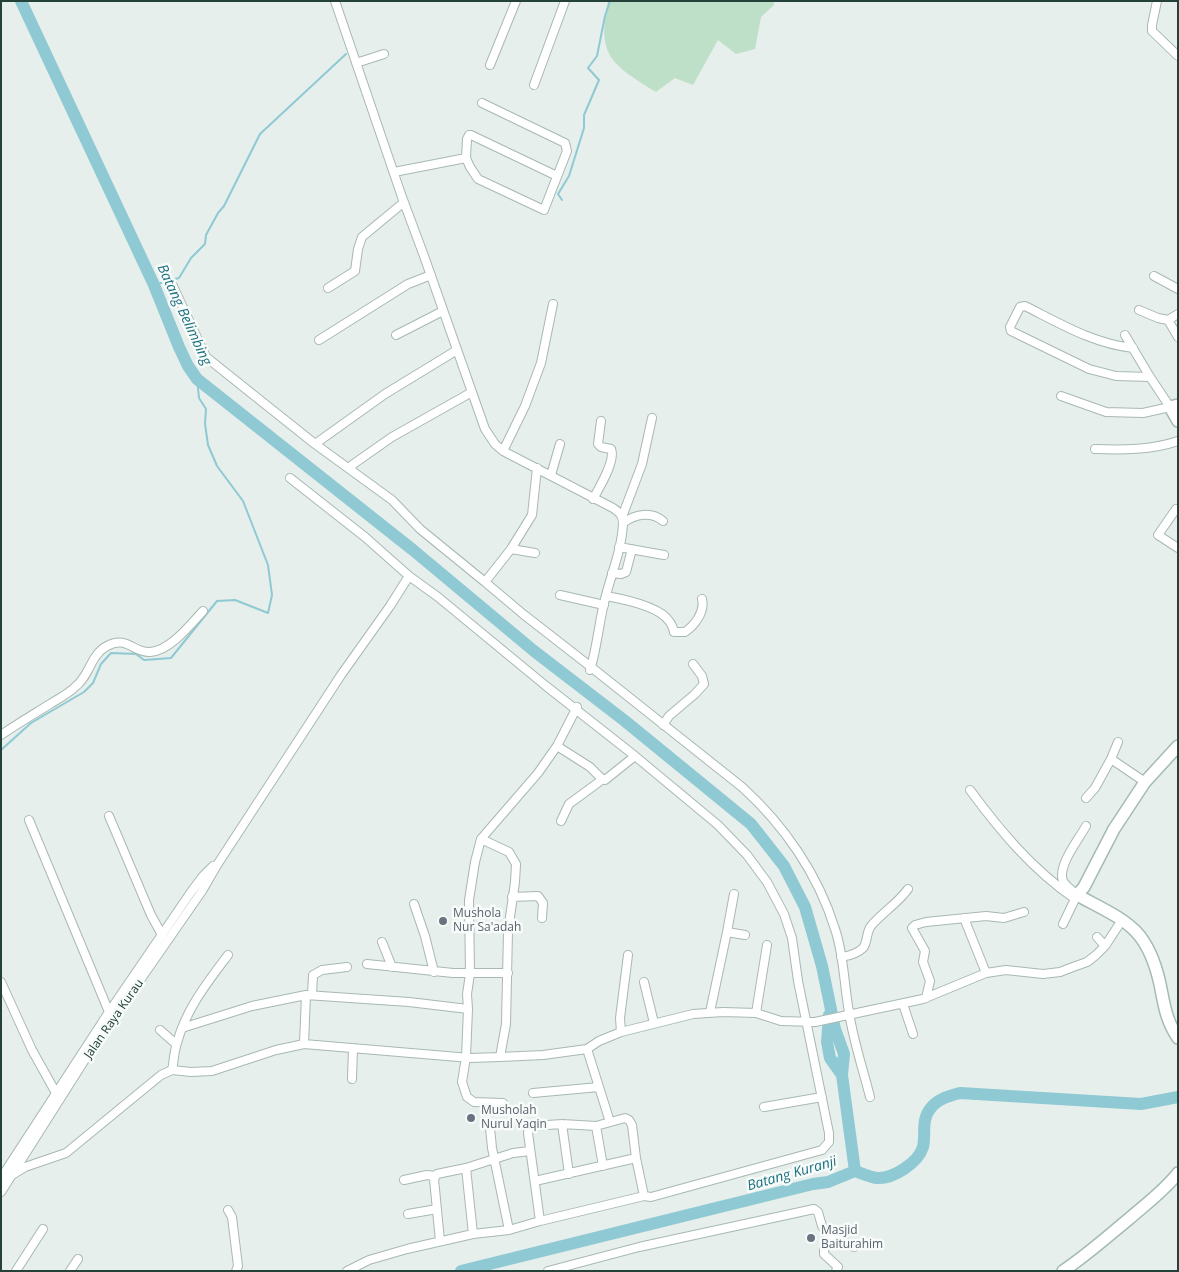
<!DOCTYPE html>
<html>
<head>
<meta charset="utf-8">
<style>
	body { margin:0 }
	#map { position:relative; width:1179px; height:1272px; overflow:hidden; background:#e6efeb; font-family:"Open Sans",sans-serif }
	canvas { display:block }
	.frame { position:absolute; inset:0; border:2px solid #24423a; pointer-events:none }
</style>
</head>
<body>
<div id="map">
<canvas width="1179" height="1272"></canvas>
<div class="frame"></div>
</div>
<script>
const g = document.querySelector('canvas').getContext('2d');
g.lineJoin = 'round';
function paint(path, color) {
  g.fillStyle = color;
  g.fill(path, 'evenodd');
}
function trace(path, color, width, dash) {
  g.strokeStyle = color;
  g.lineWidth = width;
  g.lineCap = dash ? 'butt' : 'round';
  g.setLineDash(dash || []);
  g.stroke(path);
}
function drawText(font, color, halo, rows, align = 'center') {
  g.font = font + ' "Open Sans",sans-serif';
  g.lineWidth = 5;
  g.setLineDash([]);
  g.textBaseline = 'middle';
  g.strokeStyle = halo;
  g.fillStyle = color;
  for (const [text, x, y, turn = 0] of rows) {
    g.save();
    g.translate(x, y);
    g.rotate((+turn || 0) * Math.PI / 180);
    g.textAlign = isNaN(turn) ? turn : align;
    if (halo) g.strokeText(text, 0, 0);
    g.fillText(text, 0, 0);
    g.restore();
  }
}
paint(new Path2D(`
	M608,1H774V5L761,17L755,49L736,54L718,40L693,85L675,78L656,92C613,65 596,57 608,1Z`), '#bfe0c8');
trace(new Path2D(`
	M562,200L558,194L569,176L584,128V115L599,80L588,68L597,56L605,16L610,1
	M154,285L179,278L191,258L205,244L206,235L218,213L224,206L260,134L346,54
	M1,750L31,723L84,692L93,683L101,664L111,653L136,654L144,660L171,658L217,601L235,600L268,613L272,595L268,565L243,501L217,466L208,445L205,424L206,409L199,398L197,379`), '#8ec9d4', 2);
trace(new Path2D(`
	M21,1L154,285L179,347L188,366L197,379L413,550L534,651L625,721L751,824L784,866L805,907L822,966L835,1029L844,1054L842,1075L855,1171
	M829,1015L827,1042L830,1058L842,1075
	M461,1271L813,1184L828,1182L855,1171C861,1173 870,1177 877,1178C893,1179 918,1163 923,1147C926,1134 921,1121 930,1109C937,1099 949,1096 960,1093L1141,1104L1178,1097`), '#8ec9d4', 12);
const street = new Path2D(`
	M335,1L402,197L424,256L485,429L495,444L503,451L613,508C619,512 623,515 623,523C622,550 610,577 604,603C599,624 597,646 591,667L742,787C784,825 818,874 835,929C844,955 844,985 849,1012C853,1040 863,1069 870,1097
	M1157,1L1152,25V31L1178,56
	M356,63L384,54
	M490,65L516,1
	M534,85L565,1
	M466,158L470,167L478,179L544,210L567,151L565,143L482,103
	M394,172L466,158L467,139L469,135H471L557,176
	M1154,276L1178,289
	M172,284L206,357L315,444L392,500L420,529L485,582
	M328,288L355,271L358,249L362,237L403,203
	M1139,310L1158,318L1168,320
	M1178,314L1168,320L1178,337
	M396,335L443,311
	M319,340L408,284L431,275
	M1133,348C1094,344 1059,323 1025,306L1020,307L1010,327L1011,331L1089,369L1116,376L1150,377
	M1061,396L1106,412L1143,413L1170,407L1150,377L1125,335
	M315,444L385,394L457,350
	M1095,449C1123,450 1151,450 1178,441
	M503,451L525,406L541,363L553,304
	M537,468L532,515L511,549L485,582L523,614L591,667L590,670
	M351,470L352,465L392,437L472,392
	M551,475L560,444
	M290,478L365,537L409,576L438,597L546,686L635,756L718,825L747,855L767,882L784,914L792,938L798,981L829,1133V1142L822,1150L651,1197L644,1196L540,1221L509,1230L473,1234L407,1249L369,1260L347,1271
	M593,499C599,488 616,461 611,449L601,447L598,444L601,421
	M1176,509L1158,535L1178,548
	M622,517L642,464L652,418
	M623,523C635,514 651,511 663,521
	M619,547L664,555
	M511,549L535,553
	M612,573L621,574L626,572L632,549
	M560,595L604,605
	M606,596C623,599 659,606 669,621C672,624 673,628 674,632H685C695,625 705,612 702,599
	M663,725L669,716L695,694L704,684L702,676L693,664
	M1,735C17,724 34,714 50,704C58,699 68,694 75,687C90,676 90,655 107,646C127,635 133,653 150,652C170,651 191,624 203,611
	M557,746L590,767L602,779L605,780L635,756
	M1111,759L1118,742
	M970,790C1001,832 1032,869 1075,899L1077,895C1073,891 1066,886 1063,881C1057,866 1079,839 1086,826
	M1086,798L1095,788L1111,759L1145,782
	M109,816L151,915L162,935
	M29,820L109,1012
	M561,821L569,804L603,779
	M481,839L509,852L516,864L515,882L508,931L506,1024L500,1057
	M512,897L538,896L543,903L542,918
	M414,904L425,936L434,972
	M964,918L986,973
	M1063,924L1075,899
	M727,932L734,894
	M1097,937L1105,946
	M382,942L392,967
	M841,957C848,956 857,954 863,948C868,942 866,932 871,926C882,913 898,903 908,889
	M367,964L453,973H508
	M1,982L32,1050L56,1093
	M644,982L654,1023
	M312,995L313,975L322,970L347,967
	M926,998L930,981L923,962L925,951L912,928L915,925L926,922L986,916L1004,918L1024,912
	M903,1004L913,1034
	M710,1012L727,932L745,935
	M756,1013L767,945
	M182,1028L252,1006L306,995L409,1002L468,1009
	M160,1030L176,1044
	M621,1032L620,1018L628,955
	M304,1044L306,995
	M587,1049L610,1122
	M172,1070C174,1061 174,1051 177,1043C186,1009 207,983 228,955
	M352,1079L353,1048
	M533,1093L599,1087
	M503,1103L474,1102L467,1097L462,1082L466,1057L468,1009L467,994L470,974L469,900L475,862L481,839L538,773L557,746L577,707
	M764,1107L822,1097
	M562,1124L569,1174
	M596,1126L603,1166
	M490,1128L492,1148L509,1230
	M466,1168L473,1234
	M12,1175L25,1167L66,1153L161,1075L172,1070L191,1072L212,1071L276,1050L304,1044L470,1058L500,1057L543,1055L587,1049L599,1041L621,1032L693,1014L723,1012L756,1013L781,1021L815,1022L923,999L986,973L1006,970L1043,974L1060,972L1073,967L1087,962L1096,955L1105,946L1122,920
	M1,1178L109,1012L191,892L203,876L213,866
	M404,1180L427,1175L435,1176
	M535,1181L636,1158
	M1,1192L84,1061L202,891L217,865L341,675L390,606L409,576
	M228,1210L232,1217L238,1266L236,1271
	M408,1214L437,1209
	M540,1221L528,1133L529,1128L533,1126L562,1124L596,1126L625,1118L629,1120L632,1125L636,1158L644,1196
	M830,1239L824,1250V1254L838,1267L836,1271
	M830,1239L842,1240L854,1247
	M440,1241L434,1179L437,1174L466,1168L513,1153L530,1151
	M16,1271L43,1229
	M70,1271L78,1259
	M548,1271L639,1247L814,1209L818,1212L822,1226L830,1239`);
const secondary = new Path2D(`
	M1178,405L1170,407L1178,421
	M1178,746L1145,782L1114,829L1084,887L1077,895C1125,921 1147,926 1160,984C1164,1004 1166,1021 1178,1038
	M1063,1271C1087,1255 1108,1236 1130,1218C1146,1204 1165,1190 1178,1173`);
trace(street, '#a8b8b2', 10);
trace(secondary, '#a4bbb3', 14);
trace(street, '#fff', 8);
trace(secondary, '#fff', 11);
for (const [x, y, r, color] of [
	[443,921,5,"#6b7280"],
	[471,1118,5,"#6b7280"],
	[811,1238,5,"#6b7280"]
]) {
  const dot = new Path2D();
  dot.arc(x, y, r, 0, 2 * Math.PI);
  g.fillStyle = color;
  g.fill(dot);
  trace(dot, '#f7fbf9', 2);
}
drawText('12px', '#5b616d', '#f7fbf9', [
	["Mushola",453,914],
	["Nur Sa'adah",453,928],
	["Musholah",481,1111],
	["Nurul Yaqin",481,1125],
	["Masjid",821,1231],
	["Baiturahim",821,1245]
], 'left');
drawText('12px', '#24423a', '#f7fbf9', [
	["Jalan Raya Kurau",114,1019,-55]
]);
drawText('italic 14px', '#1c6f80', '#f7fbf9', [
	["Batang Belimbing",184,315,65],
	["Batang Kuranji",792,1174,-16]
]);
</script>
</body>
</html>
